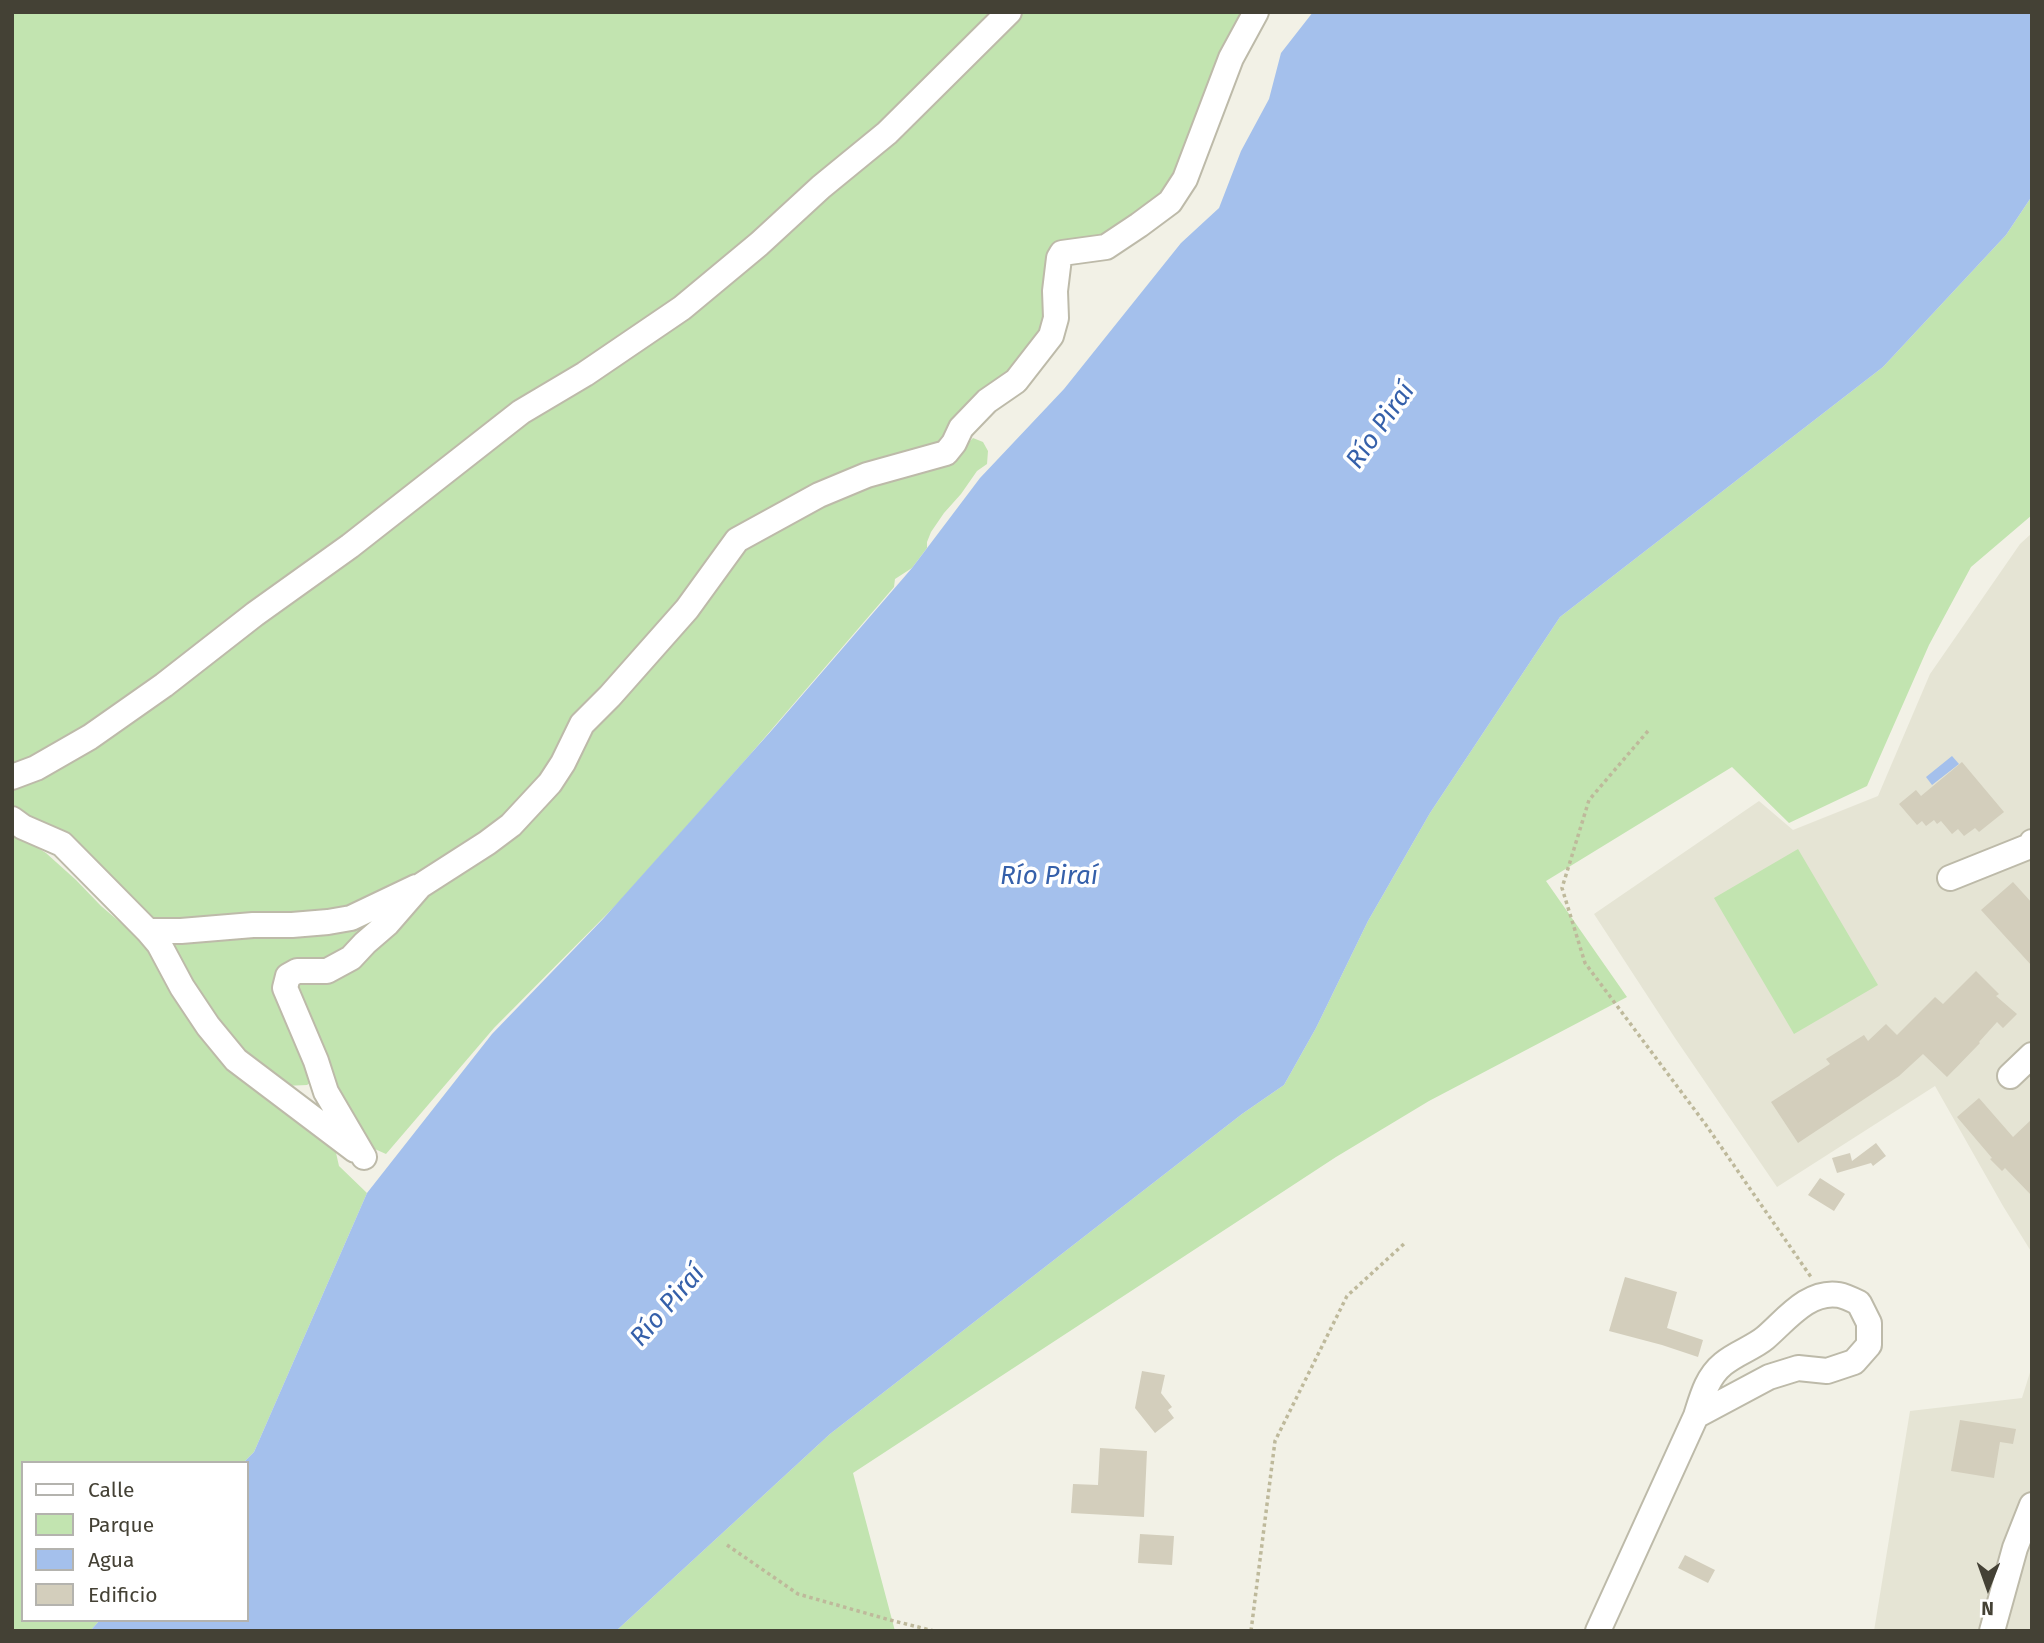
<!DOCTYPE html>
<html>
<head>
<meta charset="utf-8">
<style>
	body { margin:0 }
	#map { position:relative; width:2044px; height:1643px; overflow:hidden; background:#f2f1e6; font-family:"Fira Sans",sans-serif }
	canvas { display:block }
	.frame { position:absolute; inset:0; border:14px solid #444135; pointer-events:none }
	.legend { position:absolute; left:21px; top:1461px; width:228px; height:161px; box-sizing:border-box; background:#fff; border:2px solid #b4b3ae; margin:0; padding:9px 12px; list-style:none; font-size:21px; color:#444135 }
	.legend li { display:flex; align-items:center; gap:14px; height:35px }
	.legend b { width:35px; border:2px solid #b4b3ae }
	.north { position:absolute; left:1953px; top:1552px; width:70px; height:70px; -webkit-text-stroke:5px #fff; paint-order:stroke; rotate:181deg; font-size:19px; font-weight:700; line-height:28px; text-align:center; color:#444135 }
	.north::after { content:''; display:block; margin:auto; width:24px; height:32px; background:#444135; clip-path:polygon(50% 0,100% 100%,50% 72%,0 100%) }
</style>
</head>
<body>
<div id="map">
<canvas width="2044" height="1643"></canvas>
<div class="frame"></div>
<ul class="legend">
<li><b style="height:9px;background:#fff"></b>Calle</li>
<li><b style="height:19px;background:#c2e4b0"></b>Parque</li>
<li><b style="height:19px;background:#a4c0ec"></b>Agua</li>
<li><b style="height:19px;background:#d3cebc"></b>Edificio</li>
</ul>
<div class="north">N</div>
</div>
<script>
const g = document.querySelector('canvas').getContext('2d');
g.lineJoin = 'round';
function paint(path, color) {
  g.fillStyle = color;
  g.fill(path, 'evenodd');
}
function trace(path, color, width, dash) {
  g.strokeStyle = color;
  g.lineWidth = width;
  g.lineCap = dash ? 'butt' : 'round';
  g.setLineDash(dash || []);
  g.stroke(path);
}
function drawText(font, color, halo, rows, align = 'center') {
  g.font = font + ' "Fira Sans",sans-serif';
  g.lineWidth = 7;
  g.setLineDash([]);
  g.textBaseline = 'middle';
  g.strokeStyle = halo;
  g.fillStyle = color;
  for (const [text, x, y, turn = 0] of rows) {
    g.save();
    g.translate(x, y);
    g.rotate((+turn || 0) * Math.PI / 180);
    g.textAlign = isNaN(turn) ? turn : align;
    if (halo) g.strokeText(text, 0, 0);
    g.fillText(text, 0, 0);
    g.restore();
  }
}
paint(new Path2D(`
	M2032,533V1253L2003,1206L1935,1086L1777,1187L1675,1038L1594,914L1759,801L1793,830L1878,796L1930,674L2020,544Z
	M2032,1366V1631H1874L1910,1411L2022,1398Z`), '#e5e4d4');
paint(new Path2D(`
	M12,12H1002L746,248L157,684L12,769Z
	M1018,12H1249L1166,199L1104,241L1063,246L1046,332L945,446L757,522L521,811L358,911L157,928L46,825L37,820L12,813V782L568,389Z
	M2032,196V515L1971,567L1929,645L1867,786L1789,823L1732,767L1546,881L1627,997L1429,1101L1336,1157L853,1473L895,1631H616L830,1434L1242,1114L1284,1085L1316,1028L1368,921L1430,813L1560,617L1883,367L2006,235Z
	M973,438L983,442L988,451L987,464L977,471L961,494L944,513L931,532L927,542V548L912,568L895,579L894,587L748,757L622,899L494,1028L386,1154L359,1142L288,982L327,973L453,870L573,752L739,544L824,500L966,445Z
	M12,832L46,853L76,880L101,906L141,940L169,983L242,1079L265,1099L334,1144L339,1166L367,1193L254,1452L243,1463H23V1620H100L90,1631H12Z
	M1798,849L1878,985L1794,1034L1714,898Z
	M397,899L348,958L292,969L313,1081L307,1085L284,1086L244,1063L160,936L198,933Z`), '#c2e4b0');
paint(new Path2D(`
	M1313,12H2032V196L2006,235L1883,367L1560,617L1430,813L1368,921L1316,1028L1284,1085L1242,1114L830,1434L616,1631H90L100,1620H247V1463H243L254,1452L367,1193L492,1034L603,919L772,730L912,568L980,478L1064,389L1181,243L1219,208L1241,151L1269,99L1281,53Z
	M1952,756L1959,764L1932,785L1926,777Z`), '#a4c0ec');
paint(new Path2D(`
	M1962,762L2004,812L1979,832L1975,828L1964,836L1958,829L1952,834L1941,821L1937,824L1934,820L1926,826L1922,821L1917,825L1899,804L1916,790L1921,796Z
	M2013,882L2032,903V966L1981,910Z
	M1976,971L1999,994L1996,996L2017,1014L2003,1028L1997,1022L1979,1042L1980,1043L1947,1077L1923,1054L1899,1076L1798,1143L1771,1102L1830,1064L1826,1059L1864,1035L1868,1041L1886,1024L1897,1035L1935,997L1943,1004Z
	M1979,1098L2013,1137L2032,1119V1196L2005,1168L2002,1171L1990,1159L1992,1158L1957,1117Z
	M1876,1143L1886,1156L1873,1166L1871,1163L1837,1173L1832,1158L1850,1153L1852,1161Z
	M1820,1178L1845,1194L1834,1211L1808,1195Z
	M1625,1277L1677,1292L1667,1328L1703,1340L1698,1357L1662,1345L1609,1331Z
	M1142,1371L1165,1375L1161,1393L1172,1407L1168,1410L1174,1418L1155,1433L1135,1408Z
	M1960,1420L2016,1429L2013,1444L2000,1442L1994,1478L1951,1471Z
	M1100,1448L1147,1451L1144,1517L1071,1513L1073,1484L1098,1485Z
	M1140,1534L1174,1536L1172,1565L1138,1563Z
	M1685,1555L1715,1570L1708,1583L1678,1568Z`), '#d3cebc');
const minor = new Path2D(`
	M12,777L36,768L90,737L164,685L255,614L350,546L521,412L585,374L682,308L759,244L821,187L887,133L1009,12
	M12,819L23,827L62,844L148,931L159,944L182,987L208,1026L236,1060L355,1150
	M1950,878L2030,846L2032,842
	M148,931H181L253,925H292L328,922L351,918L416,887
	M2010,1076L2032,1055
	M364,1157L326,1092L316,1061L285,988L288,976L297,971H327L351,958L365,943L387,924L420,886L487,843L511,825L550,783L563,763L582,724L610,696L687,609L737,540L819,495L867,475L946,453L954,443L961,428L987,401L1016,381L1051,336L1056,318L1055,291L1059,258L1062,253L1106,247L1139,225L1170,202L1185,179L1231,58L1256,12
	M1598,1631L1696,1416C1702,1397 1707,1377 1723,1364C1736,1353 1753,1348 1765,1338C1786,1320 1808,1290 1839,1295C1845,1296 1853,1300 1859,1303L1869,1323V1345L1854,1362L1827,1371L1798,1368L1769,1377L1696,1416
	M1992,1631L2015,1548L2032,1505`);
trace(minor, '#bdbaa9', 28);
trace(new Path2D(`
	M1648,731L1589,800L1562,888L1585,963L1706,1125L1811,1277
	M727,1545L798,1594L890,1620L934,1631
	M1251,1631L1275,1441L1347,1296L1406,1242`), '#beb99b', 3.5, [3.5, 3.5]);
trace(minor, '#fff', 24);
drawText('italic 26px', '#3560aa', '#fff', [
	["Río Piraí",1381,426,-55],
	["Río Piraí",1049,877],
	["Río Piraí",668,1306,-49]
]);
</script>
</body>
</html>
